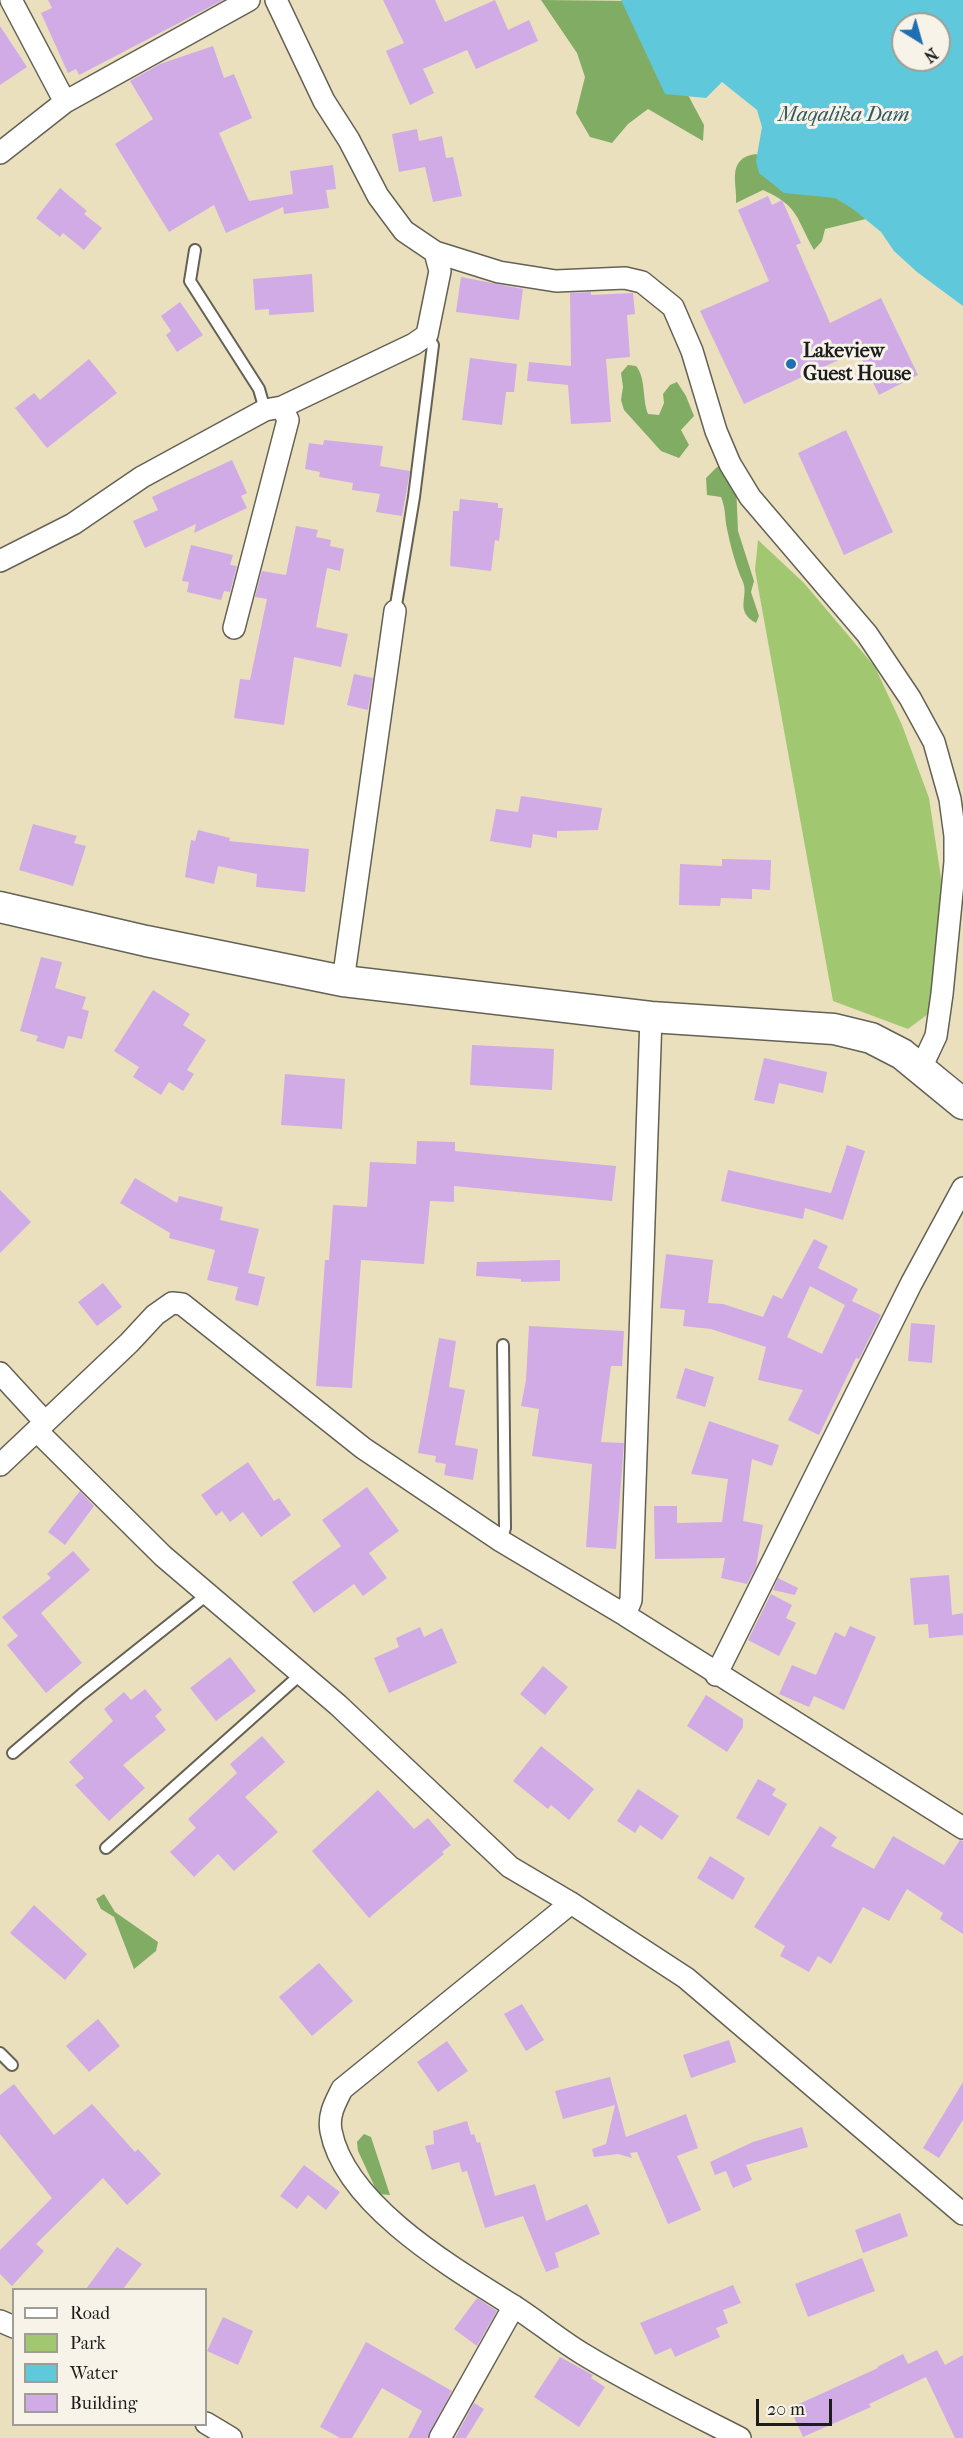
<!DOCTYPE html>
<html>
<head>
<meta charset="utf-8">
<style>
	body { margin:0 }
	#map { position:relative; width:963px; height:2438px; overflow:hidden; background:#eae0be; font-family:"IM FELL French Canon",serif }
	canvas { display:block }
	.legend { position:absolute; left:12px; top:2288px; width:195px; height:138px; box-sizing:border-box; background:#f7f3e8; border:2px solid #9f9d96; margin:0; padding:8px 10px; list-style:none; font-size:18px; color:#1c1c1c }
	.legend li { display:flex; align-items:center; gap:12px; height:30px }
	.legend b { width:30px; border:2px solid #9f9d96 }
	.north { position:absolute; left:891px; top:12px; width:60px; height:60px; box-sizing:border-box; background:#f7f3e8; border:2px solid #9f9d96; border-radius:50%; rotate:143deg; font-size:16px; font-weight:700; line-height:24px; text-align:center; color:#1c1c1c }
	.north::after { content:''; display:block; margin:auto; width:21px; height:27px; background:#1f6fb2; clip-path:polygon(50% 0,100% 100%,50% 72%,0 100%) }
	.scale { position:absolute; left:756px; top:2399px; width:76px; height:27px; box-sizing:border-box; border:3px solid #1c1c1c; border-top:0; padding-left:8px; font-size:18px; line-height:21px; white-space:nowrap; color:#1c1c1c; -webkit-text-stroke:4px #f7f3e8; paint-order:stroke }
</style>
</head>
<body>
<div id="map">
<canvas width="963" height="2438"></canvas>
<ul class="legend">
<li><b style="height:8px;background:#fff"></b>Road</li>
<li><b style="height:16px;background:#a1c771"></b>Park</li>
<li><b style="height:16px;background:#5fc9db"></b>Water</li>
<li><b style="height:16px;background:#d1abe6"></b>Building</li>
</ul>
<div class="north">N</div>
<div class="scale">20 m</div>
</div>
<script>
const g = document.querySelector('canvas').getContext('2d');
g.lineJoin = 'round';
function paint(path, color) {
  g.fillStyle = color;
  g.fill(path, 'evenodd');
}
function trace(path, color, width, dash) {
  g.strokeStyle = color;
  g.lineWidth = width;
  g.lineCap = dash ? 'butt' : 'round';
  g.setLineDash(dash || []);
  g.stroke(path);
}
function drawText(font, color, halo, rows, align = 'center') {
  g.font = font + ' "IM FELL French Canon",serif';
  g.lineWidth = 6;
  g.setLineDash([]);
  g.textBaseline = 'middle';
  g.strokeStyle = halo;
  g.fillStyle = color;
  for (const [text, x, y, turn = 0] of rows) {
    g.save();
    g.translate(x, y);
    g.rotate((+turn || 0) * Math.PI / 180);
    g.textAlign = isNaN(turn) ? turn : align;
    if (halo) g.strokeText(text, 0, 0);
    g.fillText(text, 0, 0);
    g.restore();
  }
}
paint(new Path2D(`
	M758,540L804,583L875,667L902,725L929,798L944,898L932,1011L908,1029L833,1001L755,570Z`), '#a1c771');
paint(new Path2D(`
	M541,0L631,1L680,80L704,125L703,141L648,109L628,124L612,143L590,137L576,113L585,77L577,53Z
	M756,154L768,163L844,176L866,219L825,229L822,241L814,250C796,218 799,206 763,190L736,203C738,186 725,158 756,154Z
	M628,365L636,366C646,378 642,398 648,414L659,415L664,403L663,394L670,385L677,382L686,396L694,416L681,430L689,445L679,458L661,451L624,410L621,400L623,387L621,373Z
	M717,467H724L736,485L738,531L754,581L751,592L759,616L756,623C734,611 749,597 743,582C735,564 730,544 726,524C725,514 725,507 721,497L707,495L706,478Z
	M104,1894L115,1912L158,1942L156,1951L134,1969L114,1917L101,1909L96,1899Z
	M364,2134L371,2137L390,2195L378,2194L358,2151L357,2142Z`), '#80ac63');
paint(new Path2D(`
	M621,0H963V306L917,272L894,251L881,232L853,209L835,198L784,193L759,173L756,161L762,127L757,110L722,82L706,98L665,94ZM903,24H939V60H903Z`), '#5fc9db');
paint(new Path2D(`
	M48,0H223L79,75L76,69L68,73L41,13L52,8Z
	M383,0H435L445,22L495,0L508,30L529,20L538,41L476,69L467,50L423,69L434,93L410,105L386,51L404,43Z
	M0,26L27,67L0,85Z
	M213,46L224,78L234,74L252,118L219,133L249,201L293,194L290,171L333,165L336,189L326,190L329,208L284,214L283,207L226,233L214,205L169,232L115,144L153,119L130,81L160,64Z
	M417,129L419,141L442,136L446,158L453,157L462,196L433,202L425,167L399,172L392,134Z
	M60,188L87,211L84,214L102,228L84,250L63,233L60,237L36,218Z
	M768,196L772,205L782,200L801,243L796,245L830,323L881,298L918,375L879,395L858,351L744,404L700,311L769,281L738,210Z
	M312,274L314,312L269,315V309L255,310L253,279Z
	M461,277L523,289L519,320L456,312Z
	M591,292V295L633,293L635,314L627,315L630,357L606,359L611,422L571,424L568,385L527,381L529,362L571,366L570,293Z
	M180,302L203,335L177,352L166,335L171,331L161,316Z
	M470,358L517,364L514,392H506L502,425L462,420Z
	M89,359L117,393L47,448L15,408L34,393L40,400Z
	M846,430L893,532L844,555L798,453Z
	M324,440L383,446L380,466L410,471L402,516L376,512L380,494L352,490L353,483L319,477L320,472L305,469L309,443L323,445Z
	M232,460L247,493L241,496L247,508L194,533L196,524L145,548L133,521L158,510L152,497Z
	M460,499L498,503V508H503L499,541L495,540L491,571L450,566L453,511H459Z
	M296,526L318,530L316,537L331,540L330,546L344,549L340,571L327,568L316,627L348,634L341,667L294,657L284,725L234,718L240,679L250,680L267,599L255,597L262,571L286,575Z
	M191,545L233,555L230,565L237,566L230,592L224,591L221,600L187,592L189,582L182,581Z
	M354,674L373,678L368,710L347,705Z
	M521,796L602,808L598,830L557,831V838L533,834L531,848L490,841L496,809L518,812Z
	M33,824L77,836L74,843L86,846L73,886L19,870Z
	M198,830L230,838L229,841L309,849L305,892L256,887L257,874L218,866L214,884L185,877L191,840L195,841Z
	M722,859L771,860L770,890L752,889V899L721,898L720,906L679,905L680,864L722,866Z
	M41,957L62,962L55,988L86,997L82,1009L89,1011L82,1039L68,1036L64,1049L36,1041L38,1036L20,1031Z
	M153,990L190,1014L183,1025L206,1040L187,1070L194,1074L183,1091L169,1082L161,1095L133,1077L139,1067L114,1051Z
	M472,1045L554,1049L552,1090L470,1085Z
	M764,1058L827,1072L823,1093L779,1083L774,1104L754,1100Z
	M285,1074L345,1079L342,1129L281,1125Z
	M417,1141L455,1142V1151L616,1166L612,1201L454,1186V1202L430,1201L424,1264L361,1260L352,1388L316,1386L325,1260H329L333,1205L367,1207L370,1162L416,1164Z
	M847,1145L865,1151L843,1220L805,1208L803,1219L721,1201L728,1170L831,1193Z
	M135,1178L177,1203L179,1196L223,1207L220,1220L259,1229L248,1273L265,1277L258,1306L235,1300L238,1287L207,1280L215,1250L169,1238L170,1233L120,1203Z
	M0,1190L31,1222L0,1253Z
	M814,1239L828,1246L818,1268L858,1289L852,1301L881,1315L859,1359L856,1358L819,1435L788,1420L803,1390L758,1380L766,1347L711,1329L683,1326L685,1310L660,1308L666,1254L713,1260L708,1303L723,1304L763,1317L773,1295L782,1299ZM810,1286L845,1305L822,1354L787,1337Z
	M560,1260V1281L521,1282V1279L476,1276L477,1262Z
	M103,1283L122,1307L97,1326L78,1302Z
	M911,1323L935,1325L932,1363L908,1361Z
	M529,1326L624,1331L622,1366H611L601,1442L624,1443L616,1549L586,1547L592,1464L532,1456L539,1409L521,1406L526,1380Z
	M439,1338L456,1341L449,1387L465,1390L455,1445L478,1449L473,1480L444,1475L446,1464L435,1462L436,1456L418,1453Z
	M685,1368L714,1377L705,1407L676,1398Z
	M709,1421L779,1445L772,1466L752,1459L743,1521L763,1525L756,1567L747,1584L721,1578L725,1558L655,1559L654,1506H677V1523L722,1522L728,1479L691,1474Z
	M248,1462L274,1501L279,1498L291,1515L261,1537L243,1512L230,1522L222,1511L216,1516L201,1495Z
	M367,1487L399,1531L369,1553L387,1578L363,1596L354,1584L314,1613L292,1582L341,1546L322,1520Z
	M80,1491L94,1506L65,1545L48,1532Z
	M73,1551L90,1570L41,1613L82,1663L46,1693L7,1645L18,1636L2,1617L51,1578L47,1574Z
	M949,1575L952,1615L963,1613V1635L929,1638L928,1624L914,1625L910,1578Z
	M778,1578L798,1588L795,1595L773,1590Z
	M771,1594L792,1605L786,1618L796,1623L779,1656L748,1640Z
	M850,1626L876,1637L844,1710L814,1696L809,1707L779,1694L792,1665L816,1675L835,1632L845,1637Z
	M420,1627L424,1637L442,1628L457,1663L389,1693L374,1658L399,1647L396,1638Z
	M230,1657L256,1691L216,1721L190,1688Z
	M543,1666L568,1687L545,1715L520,1694Z
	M145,1689L162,1710L155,1716L166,1730L123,1765L145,1788L109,1821L75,1785L84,1778L69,1762L113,1721L104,1709L124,1692L131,1700Z
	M706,1695L743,1719V1727L727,1752L687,1726Z
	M262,1736L285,1762L245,1797L278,1832L234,1871L218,1854L194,1877L170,1852L196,1828L188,1819L237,1773L230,1764Z
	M541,1746L594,1789L569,1820L551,1805L548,1809L513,1781Z
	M758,1779L776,1789L772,1795L787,1804L769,1836L736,1818Z
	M638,1789L679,1816L662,1840L640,1825L635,1833L617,1821Z
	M378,1790L414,1829L428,1818L451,1845L442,1852L444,1854L369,1918L312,1851Z
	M820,1826L837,1837L831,1846L874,1869L893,1836L944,1865L960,1840L963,1841V1934L940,1919L943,1913L907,1889L889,1921L863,1907L831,1964L818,1956L809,1972L780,1956L785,1946L754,1927Z
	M710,1856L745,1878L733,1900L697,1878Z
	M34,1905L87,1954L65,1980L10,1933Z
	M319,1963L353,2001L312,2036L279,1997Z
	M522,2004L544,2040L526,2051L504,2014Z
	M98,2019L120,2046L89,2072L66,2046Z
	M729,2040L736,2062L691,2078L683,2055Z
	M447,2041L468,2071L438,2092L417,2062Z
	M610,2077L626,2137L686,2114L698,2148L677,2156L701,2210L668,2224L637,2152L630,2153L632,2158L618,2154L594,2157L592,2149L606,2144L615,2105L563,2119L555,2091Z
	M963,2082V2120L939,2158L923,2148Z
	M14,2084L54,2135L92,2104L135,2152L138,2149L161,2174L127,2205L103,2178L36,2244L44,2251L12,2286L0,2274V2250L52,2198L0,2134V2095Z
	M467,2121L471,2135L474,2134L477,2143L480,2142L495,2196L535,2184L546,2221L587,2204L600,2234L555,2253L559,2267L546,2272L523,2216L485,2228L467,2171L462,2172L459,2162L432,2170L425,2146L434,2144L433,2131Z
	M802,2127L808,2147L746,2165L752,2180L733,2188L726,2171L715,2175L710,2162L753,2142Z
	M304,2165L340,2192L326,2210L308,2195L297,2209L280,2196Z
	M900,2213L908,2236L863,2253L855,2230Z
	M117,2247L142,2264L123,2289H86Z
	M862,2258L875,2291L808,2317L795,2284Z
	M733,2285L741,2303L723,2310L728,2323L716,2328L720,2337L675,2357L671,2348L655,2355L640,2323Z
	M477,2298L497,2311L477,2346L454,2329Z
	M223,2317L253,2331L238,2365L207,2351Z
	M366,2342L452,2391L427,2438H408L422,2411L382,2388L352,2438H340L320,2427Z
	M937,2350L945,2365L963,2355V2438H955L926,2377L869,2404L871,2407L803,2437L790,2408L878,2368L877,2367L903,2354L908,2364Z
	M560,2357L593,2375L591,2378L605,2387L579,2427L534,2397Z
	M474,2403L484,2409L466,2438H455Z`), '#d1abe6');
const service = new Path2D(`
	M195,250L190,281L259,389L265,410
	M395,611L414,497L433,345L427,335
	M501,1541L505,1528L503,1345
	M13,1753L82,1694L208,1594
	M106,1848L301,1674
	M0,2053L12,2065`);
const minor = new Path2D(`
	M65,102L249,0
	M0,153L65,102L11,0
	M435,252L499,272L556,281L625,278L642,282L673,307L692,351L716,431L730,464L750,497L867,634L910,698L934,742L950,799L955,836V862L942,994L936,1036L921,1068
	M0,561L73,524L142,477L265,410L282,407L414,344L427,335L440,271L435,252L404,231L378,196L349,140L324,101L276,0
	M234,628L288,420L282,407
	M343,981L395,611
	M0,1373L45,1422
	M37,1431L163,1556L338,1705L510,1867L571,1903L686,1978L963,2214
	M0,1465L129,1343L155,1315L172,1303L182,1304L363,1448L501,1541L625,1615L963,1828
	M625,1615L631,1600L651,1017
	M716,1675L911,1284L963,1188
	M571,1903L342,2089C335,2103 328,2115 331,2131C345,2205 453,2268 512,2305C536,2320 558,2339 583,2354C634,2385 687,2411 740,2438
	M0,2321L14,2327
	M206,2423L231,2438
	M440,2438L514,2306`);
const secondary = new Path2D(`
	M0,907L146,941L343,981L651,1017L834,1029L871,1038L902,1054L963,1104`);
trace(service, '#646155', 14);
trace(minor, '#646155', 24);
trace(secondary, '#646155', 33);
trace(service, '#fff', 10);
trace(minor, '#fff', 21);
trace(secondary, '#fff', 30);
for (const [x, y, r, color] of [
	[791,364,6,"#1f6fb2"]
]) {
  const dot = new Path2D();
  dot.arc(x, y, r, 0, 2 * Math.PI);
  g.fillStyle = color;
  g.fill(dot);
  trace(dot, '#f7f3e8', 2);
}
drawText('bold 20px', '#1c1c1c', '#f7f3e8', [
	["Lakeview",803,352],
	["Guest House",803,375]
], 'left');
drawText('italic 21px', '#33595f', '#f7f3e8', [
	["Maqalika Dam",844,116]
]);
</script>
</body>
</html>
